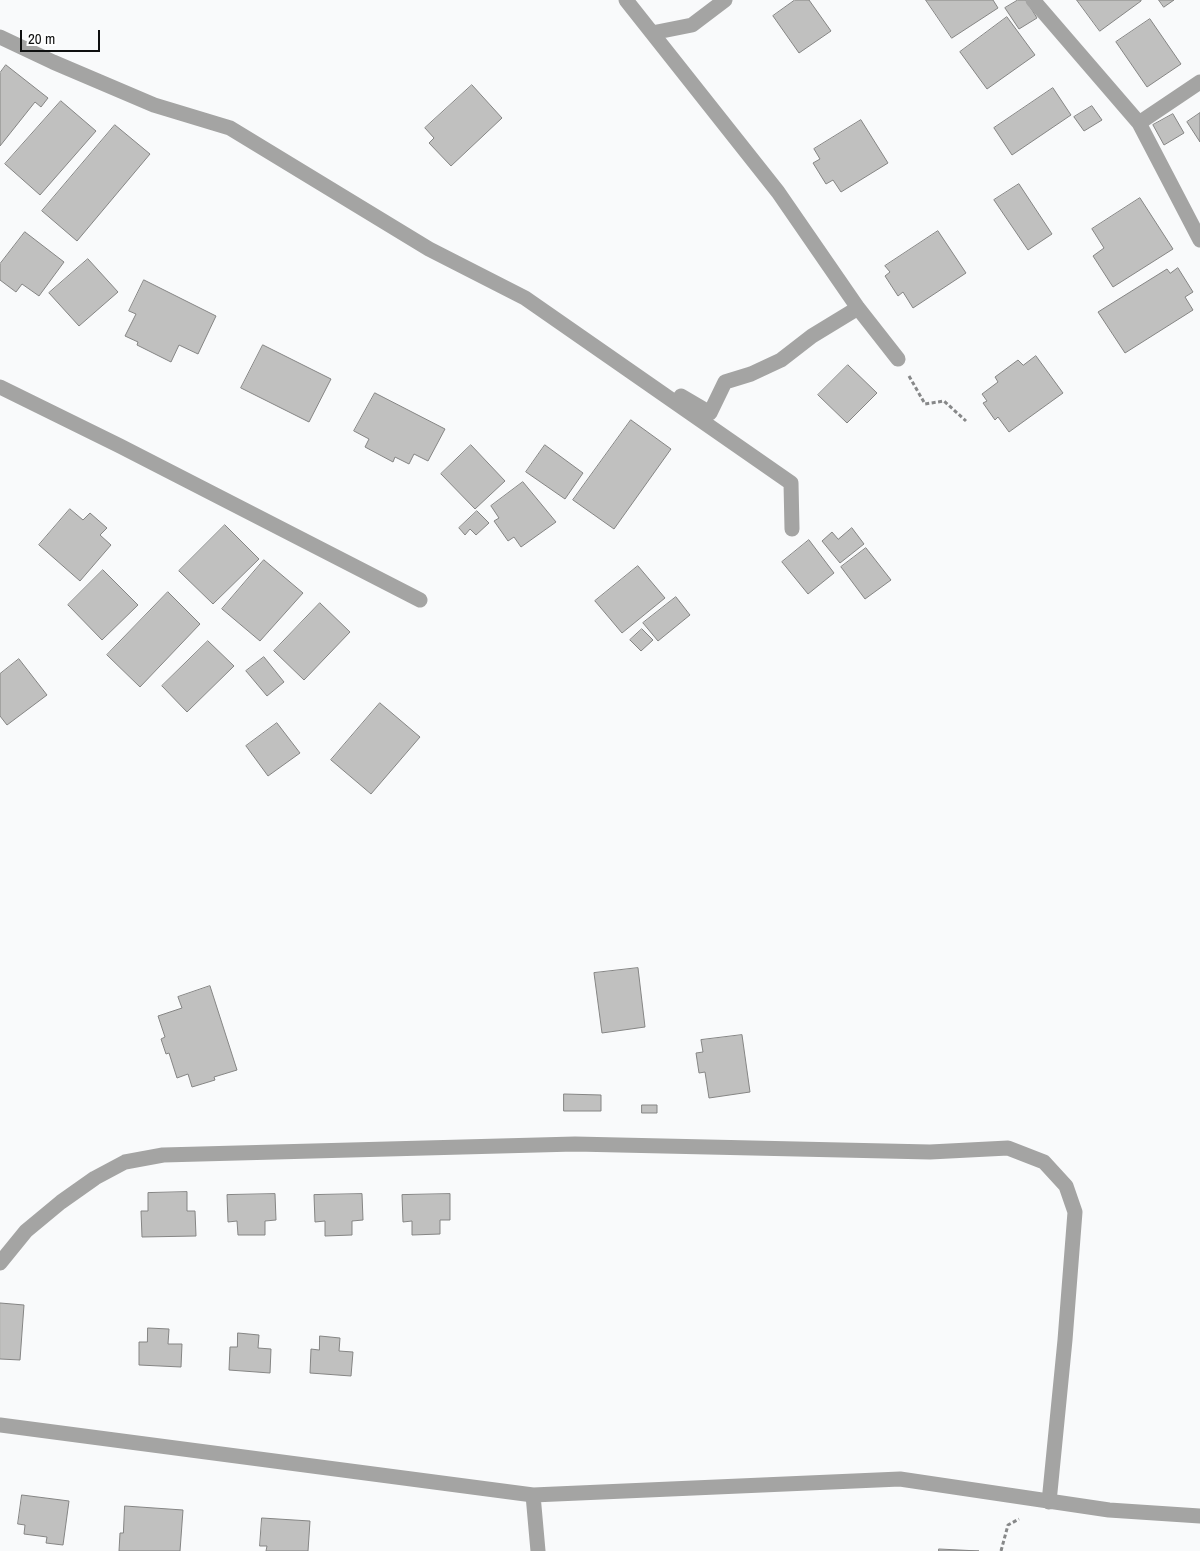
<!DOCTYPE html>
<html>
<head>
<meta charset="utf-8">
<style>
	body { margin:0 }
	#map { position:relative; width:1200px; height:1551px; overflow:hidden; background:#f9fafb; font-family:"Archivo Narrow",sans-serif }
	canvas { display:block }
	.scale { position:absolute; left:20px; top:30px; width:80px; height:22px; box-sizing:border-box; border:2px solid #0f1010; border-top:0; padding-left:6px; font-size:15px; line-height:18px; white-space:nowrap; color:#0f1010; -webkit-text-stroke:4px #fff; paint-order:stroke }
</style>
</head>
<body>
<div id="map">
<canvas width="1200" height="1551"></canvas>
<div class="scale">20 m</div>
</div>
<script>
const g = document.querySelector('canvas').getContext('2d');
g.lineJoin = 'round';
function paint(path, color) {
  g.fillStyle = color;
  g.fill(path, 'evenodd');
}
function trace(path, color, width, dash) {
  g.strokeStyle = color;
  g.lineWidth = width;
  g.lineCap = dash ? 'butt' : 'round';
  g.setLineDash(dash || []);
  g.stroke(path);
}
const building = new Path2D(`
	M795,0H809L831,31L799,53L773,16Z
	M926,0H993L998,8L952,38Z
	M1018,0H1026L1037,18L1019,29L1005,8Z
	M1077,0H1141V1L1100,31Z
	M1159,0H1174L1164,7Z
	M1007,17L1035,55L987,89L960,52Z
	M1150,19L1181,64L1147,87L1116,42Z
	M6,65L48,98L41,107L35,102L0,146V73Z
	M472,85L502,118L451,166L429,143L434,138L425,128Z
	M1053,88L1071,115L1012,155L994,128Z
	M61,101L96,131L40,195L5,164Z
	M1092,106L1102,120L1084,131L1074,117Z
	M1200,113V142L1187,122Z
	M1173,114L1184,133L1164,145L1153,125Z
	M861,120L888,163L841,192L833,180L826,184L813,163L820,159L814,149Z
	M115,125L150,154L77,241L42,211Z
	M1019,184L1052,234L1028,250L994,200Z
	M1140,198L1173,249L1113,287L1093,256L1104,248L1092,229Z
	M938,231L966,273L913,308L903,292L898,296L885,276L890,272L885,266Z
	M25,232L64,262L39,296L22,284L16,292L0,280V264Z
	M88,259L118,292L79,326L49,293Z
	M1178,268L1193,292L1185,297L1193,310L1125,353L1098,312L1167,269L1170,273Z
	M144,280L216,316L198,354L179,345L171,362L137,345L138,342L125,336L136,314L129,311Z
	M263,345L331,379L309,422L241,388Z
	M1036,356L1063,393L1009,432L998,417L995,420L983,403L987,401L982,394L998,382L995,377L1018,360L1023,365Z
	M848,365L877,393L847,423L818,395Z
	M375,393L445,429L428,461L414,454L409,464L395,457L393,462L365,447L369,439L354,431Z
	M631,420L671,449L614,529L573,500Z
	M471,445L505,481L475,509L441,474Z
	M545,445L583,473L565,499L526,472Z
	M523,482L556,522L521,547L514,537L508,541L494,521L499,518L491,506Z
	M70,509L83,520L90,513L107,528L100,535L111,545L80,581L39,545Z
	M477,511L489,523L476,535L470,529L465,535L459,528Z
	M225,525L259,559L213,604L179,571Z
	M852,528L864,544L840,563L822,541L832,532L838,539Z
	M809,540L834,573L808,594L782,562Z
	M866,548L891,580L865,599L841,567Z
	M264,560L303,593L260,641L222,609Z
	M638,566L665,598L622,633L595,601Z
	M103,570L138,605L102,640L68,605Z
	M168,592L200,624L140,687L107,655Z
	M676,597L690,615L658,641L643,623Z
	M320,603L350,632L304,680L274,651Z
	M642,629L653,640L641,651L630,640Z
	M208,641L234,666L187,712L162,686Z
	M264,657L284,682L267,696L246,671Z
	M19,659L47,695L7,725L0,716V674Z
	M380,703L420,737L371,794L331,760Z
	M277,723L300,753L268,776L246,746Z
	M638,968L645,1027L602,1033L594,973Z
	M210,986L237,1070L214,1077L215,1080L192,1087L188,1074L177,1078L169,1053L166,1054L161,1039L165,1037L158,1016L182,1008L178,997Z
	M742,1035L750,1092L709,1098L705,1072L699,1073L696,1053L703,1052L701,1040Z
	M564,1094L601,1095V1111H564Z
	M642,1105H657V1113H642Z
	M187,1192V1211H195L196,1236L142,1237L141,1211H148V1193Z
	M275,1194L276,1220L265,1221V1235H238L237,1221L228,1222L227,1195Z
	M362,1194L363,1220L352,1221V1235L325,1236V1221L315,1222L314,1195Z
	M450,1194V1220H440V1234L412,1235V1221L403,1222L402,1195Z
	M0,1303L24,1305L20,1360L0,1359Z
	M148,1328L169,1329L168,1344H182L181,1367L139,1365V1342H147Z
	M238,1333L259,1335L258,1348L271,1349L270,1373L229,1370L230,1347H237Z
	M320,1336L340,1338L339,1351L353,1352L351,1376L310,1373L311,1349L319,1350Z
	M22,1495L69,1501L63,1545L46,1543L47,1537L24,1534L25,1525L18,1524Z
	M125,1506L183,1510L180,1551H119L120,1533H123Z
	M262,1518L310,1521L308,1551H266L267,1546H260Z
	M939,1549L979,1551H939Z`);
paint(building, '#c0c0bf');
trace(building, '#858584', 1);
trace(new Path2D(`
	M909,376L925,404L944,401L966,421
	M1001,1551L1008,1525L1019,1519`), '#878889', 3, [4, 2.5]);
trace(new Path2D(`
	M626,0L778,192L858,308L898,359
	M1033,0L1139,123L1200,240
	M652,33L692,25L725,0
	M0,37L53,62L154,105L230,128L429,249L525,298L791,483L792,529
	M1139,123L1200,82
	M0,387L120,446L420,600
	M681,396L710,413L725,382L751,374L781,360L812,336L858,308
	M0,1263L26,1231L61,1202L95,1178L125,1162L163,1155L575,1144L930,1152L1008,1148L1044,1162L1066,1186L1075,1212L1065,1340L1049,1502
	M0,1425L533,1495L900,1479L1109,1510L1200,1516
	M533,1495L538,1551`), '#a4a4a3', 15);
</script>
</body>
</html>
